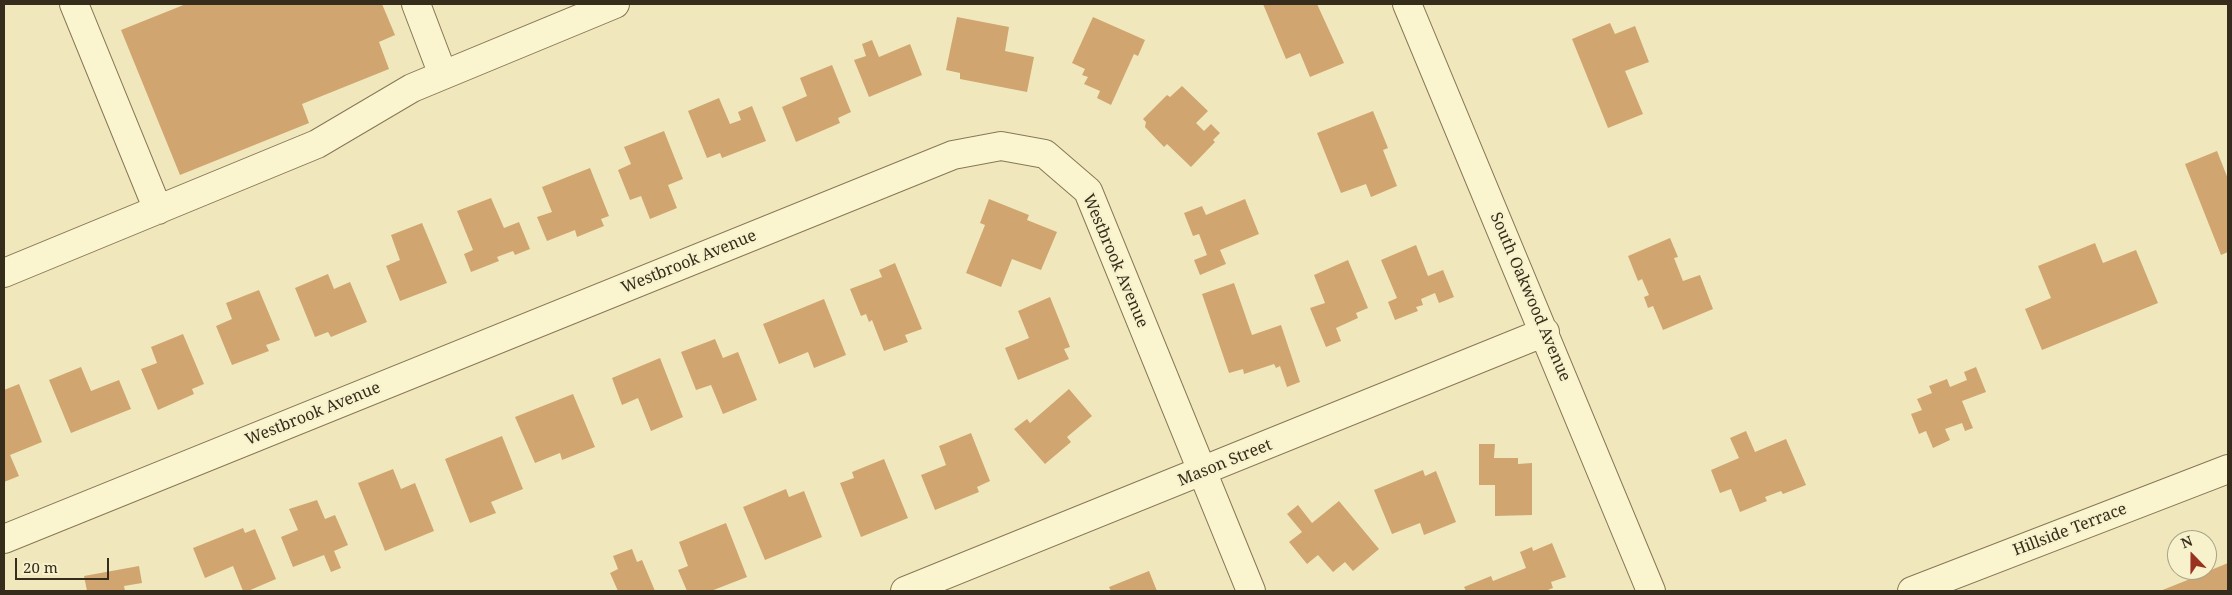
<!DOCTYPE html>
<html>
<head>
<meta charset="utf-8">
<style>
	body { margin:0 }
	#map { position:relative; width:2232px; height:595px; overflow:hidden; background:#f0e8bc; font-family:"Noto Serif",serif }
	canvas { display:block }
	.frame { position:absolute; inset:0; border:5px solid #362c1b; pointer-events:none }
	.north { position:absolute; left:2167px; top:530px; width:50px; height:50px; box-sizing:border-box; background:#f7f1cc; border:1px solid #aaa285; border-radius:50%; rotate:338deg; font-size:14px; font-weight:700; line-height:20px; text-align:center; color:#362c1b }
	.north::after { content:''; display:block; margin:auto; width:18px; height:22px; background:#9a3222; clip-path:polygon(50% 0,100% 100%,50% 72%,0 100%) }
	.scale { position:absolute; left:15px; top:558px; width:94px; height:22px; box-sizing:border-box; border:2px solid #362c1b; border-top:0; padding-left:6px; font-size:15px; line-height:18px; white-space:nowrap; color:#362c1b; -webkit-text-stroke:4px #f7f1cc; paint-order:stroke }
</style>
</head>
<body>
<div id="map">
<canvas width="2232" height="595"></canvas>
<div class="frame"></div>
<div class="north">N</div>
<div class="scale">20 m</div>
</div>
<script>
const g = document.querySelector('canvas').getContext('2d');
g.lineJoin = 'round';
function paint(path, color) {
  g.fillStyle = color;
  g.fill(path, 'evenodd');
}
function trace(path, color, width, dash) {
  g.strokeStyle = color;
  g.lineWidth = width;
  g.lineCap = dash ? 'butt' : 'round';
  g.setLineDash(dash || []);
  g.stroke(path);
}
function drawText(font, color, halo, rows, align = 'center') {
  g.font = font + ' "Noto Serif",serif';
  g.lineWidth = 4;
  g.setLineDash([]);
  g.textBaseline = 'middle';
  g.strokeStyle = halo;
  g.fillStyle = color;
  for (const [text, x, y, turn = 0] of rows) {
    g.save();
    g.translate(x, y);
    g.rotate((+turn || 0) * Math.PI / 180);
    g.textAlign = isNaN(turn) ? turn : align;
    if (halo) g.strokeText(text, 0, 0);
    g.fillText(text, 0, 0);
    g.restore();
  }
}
paint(new Path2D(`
	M186,4H382L395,35L379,42L389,69L302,104L309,123L180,175L121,30Z
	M1263,4H1317L1344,63L1310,77L1300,53L1286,59Z
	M957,17L1009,27L1005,51L1034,57L1027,92L960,79V73L946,70Z
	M1093,17L1145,40L1138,56L1134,54L1111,105L1097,98L1100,91L1084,84L1088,77L1082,75L1085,69L1072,63Z
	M1610,23L1615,34L1635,26L1649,62L1625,71L1643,114L1608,128L1572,39Z
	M872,40L879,57L910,44L922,75L869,97L854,60L866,56L862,44Z
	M832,65L851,112L838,118L840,123L796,142L782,107L807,96L800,78Z
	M1182,86L1208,111L1196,123L1204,131L1211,124L1220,133L1213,140L1215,142L1191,167L1167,144L1164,147L1145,127L1146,122L1143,119L1167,95L1170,97Z
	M719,98L730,124L741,120L738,112L752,106L766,141L722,158L720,153L707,158L688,111Z
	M1373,111L1388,148L1383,150L1397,186L1371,197L1366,184L1341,193L1317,133Z
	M664,131L683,179L668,185L677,208L650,219L641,196L630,200L618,170L631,164L624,147Z
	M2217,151L2228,179V252L2221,255L2185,164Z
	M590,168L609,216L601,219L604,226L577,237L575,230L547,241L537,217L552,212L542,187Z
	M491,198L504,228L519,222L530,249L515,255L513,251L497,257L499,261L471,272L464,254L473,250L457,211Z
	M989,199L1029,215L1027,220L1057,232L1041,270L1012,259L1001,287L966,273L985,225L980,223Z
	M1245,199L1259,234L1220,250L1226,264L1200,275L1194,260L1207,255L1199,234L1193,236L1184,213L1202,206L1206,215Z
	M422,223L447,283L400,301L386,266L400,260L391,235Z
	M1670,238L1678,257L1674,258L1683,281L1700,275L1713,309L1663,330L1653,306L1648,308L1644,297L1649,295L1642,279L1638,281L1628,256Z
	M2095,243L2103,263L2136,250L2158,303L2042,350L2025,309L2051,298L2038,266Z
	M1416,245L1428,276L1443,270L1454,297L1439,303L1435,293L1421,299L1423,305L1416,307L1418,311L1395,320L1388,302L1397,298L1381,260Z
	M1348,260L1368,308L1356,313L1358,318L1336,328L1341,341L1326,347L1310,308L1325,303L1314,275Z
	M895,263L922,329L905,335L908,342L884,351L872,320L869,322L866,314L861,316L850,289L882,277L879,270Z
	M328,274L334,289L350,282L367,322L331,337L328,332L315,337L295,288Z
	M1234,283L1252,335L1281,325L1300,382L1287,387L1280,366L1276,368L1274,364L1244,374L1243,369L1229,373L1202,294Z
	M259,290L280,340L266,345L269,351L232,365L216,326L232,319L226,303Z
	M1050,297L1070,347L1064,349L1069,359L1018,380L1005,348L1029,338L1018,311Z
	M824,299L846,355L814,368L808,352L779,364L763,324Z
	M183,334L204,384L192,389L194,394L158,410L141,369L157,363L151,347Z
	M715,339L723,358L738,352L757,400L723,414L711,385L696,390L681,352Z
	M660,358L683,417L651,431L638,398L622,405L612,378Z
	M81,367L91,391L119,380L131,409L71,433L49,380Z
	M1976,367L1986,392L1962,401L1973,428L1965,431L1962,423L1945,429L1950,440L1933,448L1926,431L1919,434L1911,414L1922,410L1917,399L1932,393L1929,386L1947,379L1950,387L1967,380L1964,372Z
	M19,384L42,442L10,455L19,476L4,482V390Z
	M1069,389L1092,416L1067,437L1071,442L1045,464L1014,429L1027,419L1030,423Z
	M573,394L595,447L562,460L560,453L535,463L515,417Z
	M1746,431L1755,452L1786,439L1806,485L1783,494L1781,491L1765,497L1767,501L1740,512L1731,489L1720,493L1711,470L1739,458L1730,438Z
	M971,433L990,481L977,487L979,492L935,510L921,475L946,465L939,446Z
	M502,436L523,489L491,502L496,513L470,523L445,459Z
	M1479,444H1495L1494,458H1518V464L1532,463V515L1495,516V485H1479Z
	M884,459L908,518L861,537L840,483L854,478L852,472Z
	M393,469L401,489L415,483L434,531L385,551L358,483Z
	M1423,470L1425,476L1436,471L1456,522L1424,535L1420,523L1392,534L1374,490Z
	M786,489L789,497L804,491L822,537L765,560L743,507Z
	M317,500L325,519L335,515L348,545L334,551L341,568L331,572L324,555L293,567L281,537L298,530L289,509Z
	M1339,501L1379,549L1353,571L1345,562L1333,572L1318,555L1307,564L1289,542L1302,532L1287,514L1298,505L1312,523Z
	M726,523L747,577L711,591H687L678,570L688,566L679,542Z
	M243,528L245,533L255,529L276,579L248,591H243L233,566L205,578L193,548Z
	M1552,543L1566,577L1551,582L1553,588L1545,591H1466L1464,587L1491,576L1493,581L1526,568L1520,552L1532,547L1533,551Z
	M632,549L637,562L642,560L655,591H618L610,573L618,569L613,556Z
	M2228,563V591H2160L2190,579L2187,573L2196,570H2207L2209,565L2211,570Z
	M139,566L142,583L124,586L125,591H87L84,576Z
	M1149,571L1157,591H1111L1109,587Z`), '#d0a570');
const minor = new Path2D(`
	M74,4L158,210
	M416,4L443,75
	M1407,4L1651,591
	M4,273L317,144L412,88L615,4
	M4,539L953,155L1001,146L1045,154L1088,191L1251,591
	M905,591L1545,332
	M1912,591L2228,469`);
trace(minor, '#875', 30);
trace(minor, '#faf4cf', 28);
drawText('16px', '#362c1b', '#f7f1cc', [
	["Westbrook Avenue",1115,261,67],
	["Westbrook Avenue",689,262,-22],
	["South Oakwood Avenue",1530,297,67],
	["Westbrook Avenue",313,414,-22],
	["Mason Street",1225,463,-22],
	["Hillside Terrace",2070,530,-21]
]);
</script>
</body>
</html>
